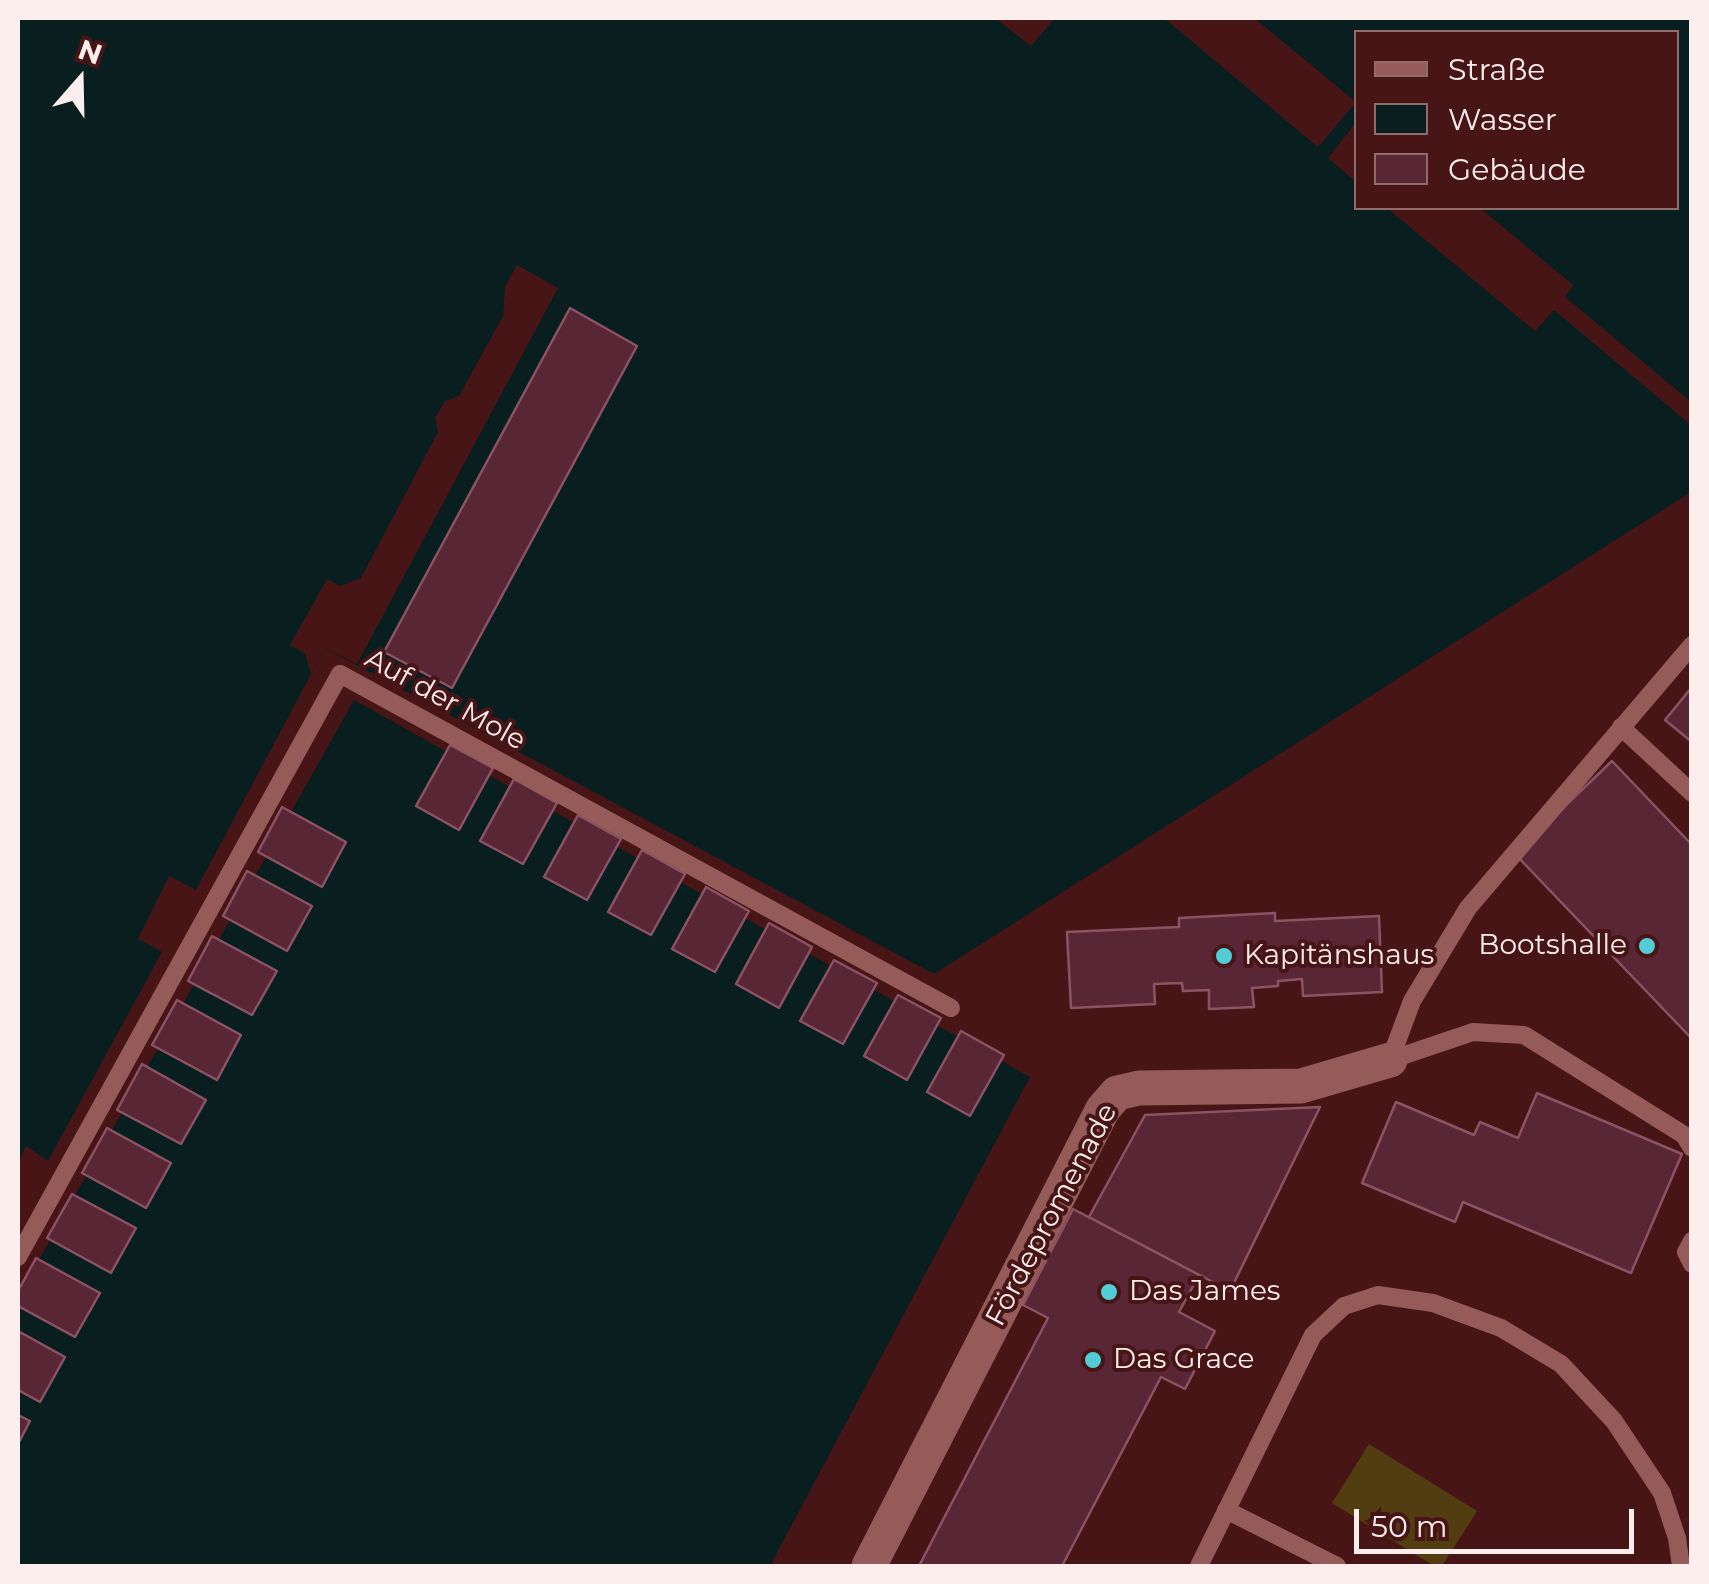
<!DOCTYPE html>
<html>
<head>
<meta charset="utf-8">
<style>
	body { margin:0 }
	#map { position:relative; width:1709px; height:1584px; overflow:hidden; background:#481517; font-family:Montserrat,sans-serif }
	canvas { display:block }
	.frame { position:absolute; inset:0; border:20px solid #fceeed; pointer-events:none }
	.legend { position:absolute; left:1354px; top:30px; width:325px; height:180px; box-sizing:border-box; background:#481517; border:2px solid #906c6d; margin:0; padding:12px 18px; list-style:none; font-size:30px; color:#fceeed }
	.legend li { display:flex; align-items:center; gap:20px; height:50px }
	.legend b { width:50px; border:2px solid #906c6d }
	.north { position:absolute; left:30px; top:30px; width:100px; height:100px; -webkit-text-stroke:8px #481517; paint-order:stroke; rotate:20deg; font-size:28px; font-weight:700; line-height:40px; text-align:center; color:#fceeed }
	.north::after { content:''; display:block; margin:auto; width:35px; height:45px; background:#fceeed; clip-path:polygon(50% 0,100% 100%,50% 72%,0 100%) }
	.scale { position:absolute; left:1354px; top:1509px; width:280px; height:45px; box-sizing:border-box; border:5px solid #fceeed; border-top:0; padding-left:12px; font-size:30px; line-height:35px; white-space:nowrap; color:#fceeed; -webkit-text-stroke:8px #481517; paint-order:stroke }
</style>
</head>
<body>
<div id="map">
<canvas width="1709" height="1584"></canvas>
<div class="frame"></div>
<ul class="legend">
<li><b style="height:12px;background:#955b59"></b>Straße</li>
<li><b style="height:28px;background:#081e1f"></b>Wasser</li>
<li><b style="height:28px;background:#592636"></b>Gebäude</li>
</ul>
<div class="north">N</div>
<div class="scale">50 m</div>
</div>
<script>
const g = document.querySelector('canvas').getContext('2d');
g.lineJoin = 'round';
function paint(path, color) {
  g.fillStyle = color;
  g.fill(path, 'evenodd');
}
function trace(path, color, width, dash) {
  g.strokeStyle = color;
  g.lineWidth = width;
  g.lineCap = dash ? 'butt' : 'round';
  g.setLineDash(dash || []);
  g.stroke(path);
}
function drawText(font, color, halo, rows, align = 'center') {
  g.font = font + ' Montserrat,sans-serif';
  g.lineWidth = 8;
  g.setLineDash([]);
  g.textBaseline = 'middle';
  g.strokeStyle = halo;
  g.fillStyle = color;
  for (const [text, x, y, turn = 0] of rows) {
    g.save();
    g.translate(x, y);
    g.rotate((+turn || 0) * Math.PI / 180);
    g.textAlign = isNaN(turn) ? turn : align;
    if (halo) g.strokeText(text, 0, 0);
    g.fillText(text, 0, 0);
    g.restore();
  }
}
paint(new Path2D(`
	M1369,1444L1477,1511L1442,1566H1434L1332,1503Z`), '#523d11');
paint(new Path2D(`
	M18,18H1691V492L934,974L325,648L196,890L169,876L138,939L162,952L48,1161L26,1146L18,1163ZM1356,32H1676V208H1356Z
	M354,700L1030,1077L770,1566H18V1297Z`), '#081e1f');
paint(new Path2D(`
	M995,18H1055L1031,46Z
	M1164,18H1254L1356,102L1318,147Z
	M1356,123V182L1328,158Z
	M1387,208H1480L1573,285L1565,297L1691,402V425L1554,310L1535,331Z
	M517,265L558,288L357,664L325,648L311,674L305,653L290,645L327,579L340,586L361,578L438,432L435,418L445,401L459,396L503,316L505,287Z`), '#481517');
const building = new Path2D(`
	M570,308L637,346L452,688L384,652Z
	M1692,687V742L1665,720Z
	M450,745L493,768L459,830L416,806Z
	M1612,761L1692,845V1039L1515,854Z
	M514,779L557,803L523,864L480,841Z
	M282,807L346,842L322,887L258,852Z
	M578,815L621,839L587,900L544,877Z
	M642,850L685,874L651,935L608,912Z
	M247,871L312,906L287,951L223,916Z
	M706,887L749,911L715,972L672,949Z
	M1275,913V921L1379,916L1382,992L1303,996L1302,979L1278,981V986L1252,988L1254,1007L1209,1009V990L1183,991L1182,983L1154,984L1155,1004L1071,1008L1067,932L1179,927V918Z
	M769,923L812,947L779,1008L736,984Z
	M212,936L277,971L252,1015L188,981Z
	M834,960L877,983L843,1044L800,1021Z
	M898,995L941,1018L907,1080L864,1056Z
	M177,1000L241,1035L217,1080L152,1045Z
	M961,1031L1004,1055L970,1116L927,1092Z
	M142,1064L206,1100L181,1144L117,1110Z
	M1537,1093L1682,1154L1631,1273L1463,1202L1455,1222L1362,1183L1396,1102L1474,1135L1480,1122L1518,1138Z
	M1320,1107L1230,1291L1089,1217L1145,1115Z
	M107,1128L171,1163L146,1208L82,1173Z
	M72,1194L136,1228L111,1273L47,1238Z
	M1073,1209L1199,1275L1179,1312L1215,1331L1185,1389L1161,1377L1062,1566H919L1048,1318L1023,1305Z
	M36,1258L100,1293L75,1337L18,1306V1291Z
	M18,1331L65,1357L40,1402L18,1390Z
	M18,1415L30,1421L18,1444Z`);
paint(building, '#592636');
trace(building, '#8b5363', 2.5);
trace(new Path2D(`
	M1621,727L1692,793
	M1390,1060L1412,1001L1468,908L1692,645
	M1390,1060L1473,1032L1524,1035L1684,1135L1692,1148
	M1692,1241L1686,1252L1692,1264
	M18,1257L340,674L951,1008
	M1226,1510L1337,1566
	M1199,1566L1313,1335L1344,1306L1378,1295L1433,1303L1501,1328L1561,1364L1614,1421L1662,1493L1677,1538L1681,1566`), '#955b59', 18);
trace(new Path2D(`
	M869,1566L1103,1109L1117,1093L1139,1088L1301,1086L1390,1060`), '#955b59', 35);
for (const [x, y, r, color] of [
	[1647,946,10,"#52ccd5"],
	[1224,956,10,"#52ccd5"],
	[1109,1292,10,"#52ccd5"],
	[1093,1360,10,"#52ccd5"]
]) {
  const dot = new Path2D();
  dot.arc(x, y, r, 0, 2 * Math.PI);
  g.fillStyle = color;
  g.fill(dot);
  trace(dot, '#481517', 4);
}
drawText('28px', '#fceeed', '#481517', [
	["Auf der Mole",445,700,29],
	["Fördepromenade",1052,1215,-62]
]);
drawText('28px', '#fceeed', '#481517', [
	["Bootshalle",1627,946,"right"],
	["Kapitänshaus",1244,956],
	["Das James",1129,1292],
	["Das Grace",1113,1360]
], 'left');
</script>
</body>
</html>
